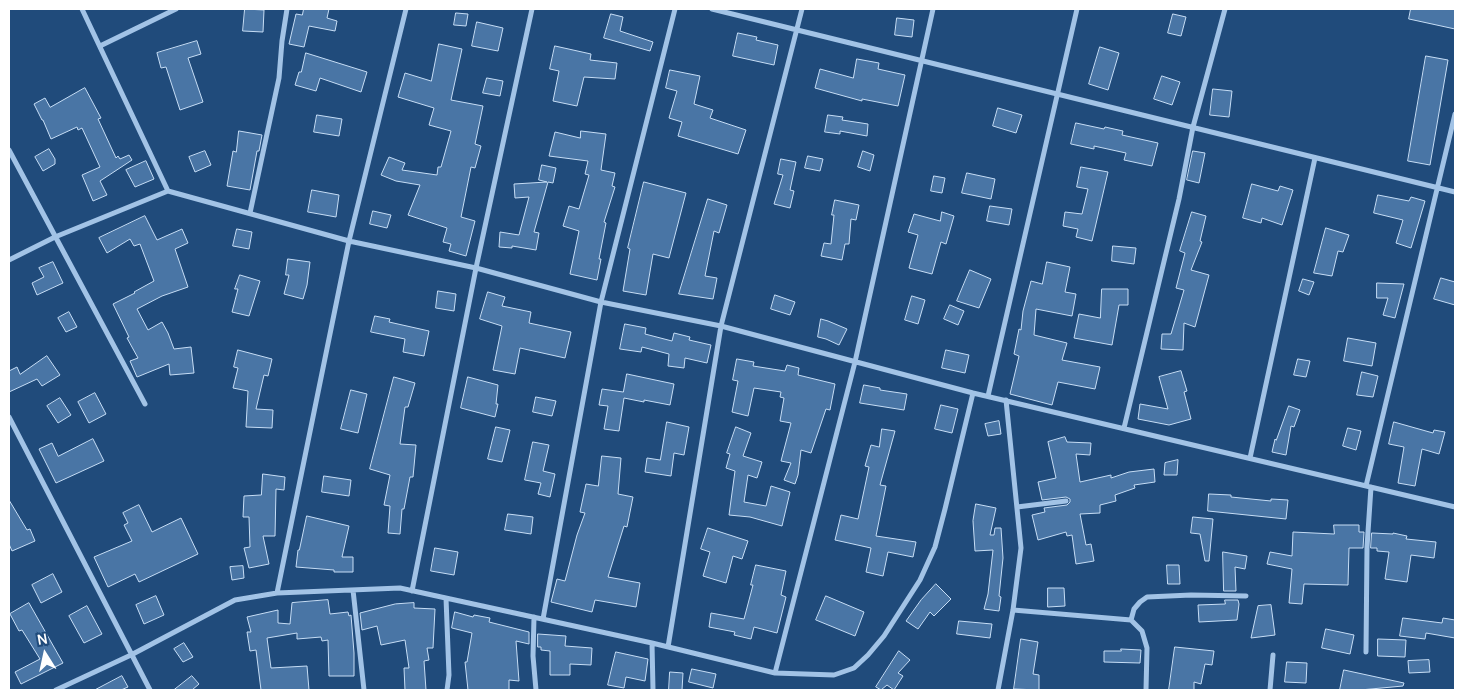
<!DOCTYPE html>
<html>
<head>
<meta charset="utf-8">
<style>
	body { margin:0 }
	#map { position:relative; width:1464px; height:699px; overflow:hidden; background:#204b7b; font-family:Manrope,sans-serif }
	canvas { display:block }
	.frame { position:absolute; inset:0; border:10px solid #fff; pointer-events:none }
	.north { position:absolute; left:20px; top:629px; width:50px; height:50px; -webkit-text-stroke:4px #204b7b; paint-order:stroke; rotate:350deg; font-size:14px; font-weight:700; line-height:20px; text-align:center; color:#fff }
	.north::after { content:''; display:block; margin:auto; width:18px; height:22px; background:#fff; clip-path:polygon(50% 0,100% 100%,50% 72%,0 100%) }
</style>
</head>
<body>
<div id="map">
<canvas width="1464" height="699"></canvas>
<div class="frame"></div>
<div class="north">N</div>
</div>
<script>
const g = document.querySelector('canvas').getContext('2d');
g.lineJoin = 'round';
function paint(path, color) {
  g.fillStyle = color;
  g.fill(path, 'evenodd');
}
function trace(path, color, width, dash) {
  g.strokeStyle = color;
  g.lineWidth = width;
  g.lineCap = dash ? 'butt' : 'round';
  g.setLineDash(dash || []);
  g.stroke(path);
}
const building = new Path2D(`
	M245,9L264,10L263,32L243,31Z
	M304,9H329L327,18L337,21L335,31L309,26L304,47L289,44L296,14L302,15Z
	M1411,9H1455V29L1409,19Z
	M456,13L468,14L466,26L454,25Z
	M611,14L623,17L620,31L653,42L650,51L604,38Z
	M1173,14L1186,17L1181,36L1168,33Z
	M897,18L914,20L912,37L895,35Z
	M477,22L503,28L498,51L472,46Z
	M738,33L757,37L756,40L778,45L774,65L733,56Z
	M197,41L201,54L188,58L203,102L180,110L166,67L161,68L157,53Z
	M439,44L462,49L451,100L483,106L475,144L481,146L475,168L471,167L461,217L475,221L466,256L449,251L451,244L443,242L447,228L408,215L420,185L396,181L381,175L389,157L405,163L402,170L437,175L438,167H441L451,131L429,125L434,108L398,97L405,73L431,81Z
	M555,46L591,54L590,60L617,63L615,79L584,77L577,106L553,101L559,71L550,69Z
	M1100,47L1119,53L1108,90L1089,84Z
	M306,53L367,72L361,92L320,78L316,91L295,85L299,72H301Z
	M1426,56L1448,60L1430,165L1408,161Z
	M857,59L879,63L878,69L905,75L898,106L862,99V101L815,88L820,69L853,78Z
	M670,70L700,76L694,104L713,110L710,118L746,130L738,154L678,136L682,122L669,118L677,91L666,88Z
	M1162,76L1180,82L1172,105L1154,99Z
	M487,78L503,81L500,96L483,93Z
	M85,88L101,118L98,119L116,158L118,156L120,159L129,155L132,160L100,181L107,195L93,201L82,175L100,167L82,128L78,130L77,127L51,139L43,120H42L34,104L45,98L50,107Z
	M1213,89L1232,91L1229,117L1210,115Z
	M998,108L1022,115L1016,133L993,126Z
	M317,115L342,119L339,136L314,132Z
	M828,115L843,117L842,120L868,124L867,136L840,131V134L825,132Z
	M1076,123L1104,129L1105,127L1123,131L1122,135L1158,143L1152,166L1124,160L1126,153L1094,146V149L1071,144Z
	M239,131L262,135L259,151H257L250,190L227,186L233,151L236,152Z
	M581,131L606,134L601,170L615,173L612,186L615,187L604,222L606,223L599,259H601L597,280L570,274L579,231L563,226L569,206L579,209L589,175L585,174L588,161L549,156L555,132L580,138Z
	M49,149L55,159V164L43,171L35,157Z
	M205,151L211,165L195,172L189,157Z
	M863,151L874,155L870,171L858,167Z
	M1193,151L1205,153L1199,183L1187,180Z
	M808,156L823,159L820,171L805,168Z
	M781,159L796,162L790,190L794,191L790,208L774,204L783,175L778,174Z
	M146,161L154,179L135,187L126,170Z
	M542,165L556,168L553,183L548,182L534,232L539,233L536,250L512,246V248L499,247L500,232L519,235L529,197L515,198L514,184L547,182L539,180Z
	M1081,167L1108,172L1092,241L1076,237L1078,229L1063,226L1065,212L1082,214L1088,189L1077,187Z
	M967,173L995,179L991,199L962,193Z
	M934,176L945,178L942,193L931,191Z
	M644,182L686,193L669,258L653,254L646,295L623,291L630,249L628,248Z
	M1252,184L1278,191L1280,186L1293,190L1282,225L1262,218L1261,223L1243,218Z
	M312,190L339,195L336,217L308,212Z
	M1378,195L1409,201L1411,197L1425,201L1411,248L1396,243L1403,220L1374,213Z
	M708,199L727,205L719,233L714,231L705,276L717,278L713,299L679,294Z
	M835,200L859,205L856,220L851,219L849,244H845L842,260L821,256L824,243L831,244L834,215H832Z
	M990,206L1012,209L1009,225L987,221Z
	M373,211L391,215L387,228L370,224Z
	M942,212L954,216L946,244L941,242L932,274L909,268L918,235L908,232L914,214L940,221Z
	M1192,212L1206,216L1200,241L1202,242L1191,270L1209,275L1195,327L1184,323L1183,350L1161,349L1162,334H1171L1184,290L1176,288L1185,253L1180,251Z
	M145,216L157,240L182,229L188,243L175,249L188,287L162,296L137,309L148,330L162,322L168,333L174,349L191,347L194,373L170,375L169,364L137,377L130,361L138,358L127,338L129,337L113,304L135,293L134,292L154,281L140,244L134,246L130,239L107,253L99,238Z
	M1326,228L1349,235L1343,252L1338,251L1332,276L1314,273Z
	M237,229L252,232L249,249L233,246Z
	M1113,246L1136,248L1134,264L1112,261Z
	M288,259L310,262L307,285L303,299L284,294L289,275H286Z
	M53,262L63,283L37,295L32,283L44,277L39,268Z
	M1047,262L1070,267L1065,292L1076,294L1072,316L1036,309L1034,335L1067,343L1062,360L1100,367L1095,389L1058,382L1052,405L1010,394L1019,356L1014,354L1019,329L1021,330L1023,311L1031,281L1042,284Z
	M970,270L991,279L979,308L957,301Z
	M240,275L260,281L249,316L232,312L238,289H235Z
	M1441,278L1455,282V305L1434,299Z
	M1303,279L1314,282L1309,295L1299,291Z
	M1377,283L1404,284L1395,318L1383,315L1388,298H1377Z
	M1102,289H1128V305H1119L1112,345L1074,338L1079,314L1100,318Z
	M438,291L456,294L454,311L436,308Z
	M488,292L505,297L502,306L531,312L529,323L571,332L565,358L520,348L515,374L493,370L502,326L480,319Z
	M775,295L795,302L790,315L771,309Z
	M912,296L925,300L918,324L905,320Z
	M950,305L964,311L958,325L944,319Z
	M69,312L77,327L66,332L58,318Z
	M375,316L390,319L389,322L429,331L424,356L403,352L405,339L371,332Z
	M821,319L828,321L847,329L839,345L826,339L818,337Z
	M625,324L646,328L645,334L672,341L674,333L690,337L689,340L711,345L707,363L685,358L684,368L668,366L669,354L642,347L641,352L620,349Z
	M1348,338L1376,343L1372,366L1344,361Z
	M238,350L272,359L268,376L264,375L256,409L273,410L272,428L246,427L248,391L233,388L238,368L234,367Z
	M946,350L969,355L965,373L942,368Z
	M47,356L60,375L42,386L37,379L9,392V371L17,367L20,374Z
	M737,359L754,362L753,366L785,371L787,365L799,368L798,375L835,384L830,410L826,409L811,453L801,450L798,475L795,484L784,480L791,463L781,461L791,423L780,421L784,398L780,397L781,392L754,388L748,416L732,412L738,381L733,380Z
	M1298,359L1310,361L1306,377L1294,375Z
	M1181,371L1187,391L1184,392L1191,419L1169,425L1138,419L1140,404L1168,409L1159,377Z
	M1362,372L1378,376L1373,397L1357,395Z
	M627,374L674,384L670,405L644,400V402L624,398L619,431L604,429L608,406L599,405L602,389L623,392Z
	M394,377L415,383L408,407H405L400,444L416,445L413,477H410L404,509H402L400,534L388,533L390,506L384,505L390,475L370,469Z
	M468,377L498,385L496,404H498L495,417L461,408Z
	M864,385L880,388V390L907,394L904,410L860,403Z
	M351,390L367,394L358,433L341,429Z
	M95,393L106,414L89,423L78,402Z
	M536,397L556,401L552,416L533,412Z
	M60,398L71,415L58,423L47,406Z
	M941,405L958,409L952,433L935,429Z
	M1289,406L1300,410L1294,427L1291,426L1286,455L1272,452L1275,439L1276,440Z
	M999,421L1001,434L988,436L985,424Z
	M667,422L689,427L684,455L674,453L671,476L645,472L647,458L660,460Z
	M1394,422L1433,433L1434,430L1445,432L1439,454L1422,449L1415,486L1398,483L1404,447L1389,444Z
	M496,427L510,430L502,462L488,459Z
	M736,427L751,433L743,456L762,462L757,478L748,475L744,502L766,506L771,486L790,492L782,526L750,517L729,515L735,471L726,468L730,454L727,453Z
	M1348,428L1361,431L1356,450L1343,446Z
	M882,429L895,431L880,485L886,486L876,536L916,542L913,557L888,552L883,576L866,572L871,548L835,540L841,515L858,519L869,467L865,466L871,445L879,447Z
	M1065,437L1067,442L1091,443L1090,455L1076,454L1080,482L1111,475V478L1129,472L1154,469L1155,482L1134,485L1135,488L1115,495L1116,501L1100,505V513L1080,514L1086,545L1091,544L1094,561L1076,564L1072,535L1067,536L1066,532L1038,540L1032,515L1045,512L1044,508L1067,505L1070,502V499L1066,497L1042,500L1038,482L1056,478L1048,442Z
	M93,439L104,461L56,483L39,449L52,443L58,456Z
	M533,442L549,445L543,471L555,474L550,497L538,494L541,483L525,480Z
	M602,456L621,458L618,494L633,497L627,527L624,526L608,577L640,583L636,607L595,600L592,612L551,602L557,579L565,581L577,535L585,513L580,512L586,484L598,486Z
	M1178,460L1177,475H1164L1165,463Z
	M263,474L285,477L284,490L276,489L275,536H263L269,564L249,568L244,548L250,547L249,517H243L244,496L261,495Z
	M324,476L351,480L349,496L322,492Z
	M1209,494L1231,495V497L1271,501V499L1288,500L1286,519L1208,511Z
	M9,500L27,530L30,529L35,541L12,551L9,544Z
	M976,504L996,508L990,535H994L995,528H1001L1003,558L999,596L1001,597L999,611L984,609L988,594L993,550L975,551L973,521Z
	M139,505L152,532L181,518L198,554L139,582L135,574L108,587L94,557L132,541L124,525L128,523L123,513Z
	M508,514L533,517L531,534L505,530Z
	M307,516L349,526L342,557H353V572H334V570L296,567L298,550H299Z
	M1193,517L1213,519L1209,561H1205L1200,534L1191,533Z
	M1334,525H1359V532H1364L1363,548H1349L1348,585L1304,584L1302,604L1289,603L1292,569L1267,564L1270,552L1292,556L1293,532L1334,534Z
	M708,528L748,541L742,559L733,556L726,583L703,576L710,552L701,549Z
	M1372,533L1393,534V533L1407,536L1406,539L1436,542L1434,558L1411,555L1407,582L1385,579L1389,552L1377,551V548H1371Z
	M435,548L458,552L454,575L431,571Z
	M1223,552L1247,556L1245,569L1235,567L1236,591H1224Z
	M756,565L786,571L781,595L786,597L777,633L754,627L751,639L734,635L735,632L709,627L711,613L744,619L753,585H751Z
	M1167,565H1179L1180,584H1168Z
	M243,566L244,578L232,580L230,567Z
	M53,574L62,592L41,603L32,585Z
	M936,584L951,599L934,616L930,612L918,629L906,621L921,600Z
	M1048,588H1064L1065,606L1048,607Z
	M156,596L164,615L144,624L136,605Z
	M826,596L864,612L855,636L816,620Z
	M328,600L330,614L348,612L349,616L351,615L354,653V676H329L328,640L322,641L321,637L297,639V633L267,638L271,668L307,666L309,690H261L256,650L250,651L247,632H251L247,617L278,610V623L290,624L292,603Z
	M1225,600H1238L1239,604L1237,620L1199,622L1198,605L1225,604Z
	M29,603L63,663L21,684L15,672L40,659L22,630L19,631L10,614Z
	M414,603V608L435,609L433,648H427L429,660L424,661L426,690H405L404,668H409L405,640L381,645L377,626L362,630L360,613L395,604Z
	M1271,605L1275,635L1251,638L1258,606Z
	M87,606L102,634L84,643L69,616Z
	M455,612L473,617L474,615L490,618L489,622L529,632V644L516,641L519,681L509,680V690H468L465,662H467L472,633L452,628Z
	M1403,618L1442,623L1443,618L1455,620V638L1426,633L1425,639L1400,636Z
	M959,621L992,624L990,638L957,634Z
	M1326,629L1354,635L1350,654L1322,648Z
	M538,634L566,636L565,646L592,648L591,665L570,664V675H550V651L541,650V647H538Z
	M1021,639L1038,642L1033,674L1039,675V690L1014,689Z
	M1378,639L1406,640L1405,657L1378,656Z
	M184,643L193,657L183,662L174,649Z
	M1175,647L1214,651L1212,665L1205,664L1201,684L1194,682V690H1169Z
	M1121,649L1141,650L1140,663L1104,662V651H1121Z
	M899,651L910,660L898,673L903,676L894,690L887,685L881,690L876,687Z
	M616,652L648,659L645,681L626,677L624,688L608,685Z
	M1429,660L1430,672L1409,673L1408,661Z
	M1287,662L1307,663L1306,683L1285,682Z
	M692,669L716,674L713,688L689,682Z
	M1344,670L1404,683L1403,686L1360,690H1340Z
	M670,672L683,673L682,690H669Z
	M122,676L128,687L121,690H95Z
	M192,676L199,684L192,690H174Z`);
paint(building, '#4975a5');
trace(building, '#c6ddf5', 1);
trace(new Path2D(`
	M82,9L168,191
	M712,9L1455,192
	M100,46L176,9
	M9,150L145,404
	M250,213L279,78L282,41L287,9
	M9,260L55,237L168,191L349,241L476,268L601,302L721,326L973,393L1455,507
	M988,396L1077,9
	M9,417L150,690
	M1124,428L1179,199L1193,127L1225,9
	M1250,458L1315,158
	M1366,486L1455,114
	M1017,507L1066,501
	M353,590L364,690
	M412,591L476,268L532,9
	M277,593L349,241L406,9
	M446,598L449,675L447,690
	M1013,610L1131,620L1134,609L1140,602L1147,597L1191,595L1246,596
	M534,617L533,656L536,690
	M543,619L601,302L675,9
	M1131,620L1142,631L1147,648L1146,690
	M652,643L653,690
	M668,647L721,326L802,9
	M1366,652L1367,547L1371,487
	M775,673L855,362L933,9
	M56,690L131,655L235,600L277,593L400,588L652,643L775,673L834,675L854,668L868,655L884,636L920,580L935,547L945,509L973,393
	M998,690L1013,610L1021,548L1006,400
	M1270,690L1273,655`), '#a2c3e6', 5);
</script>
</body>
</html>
